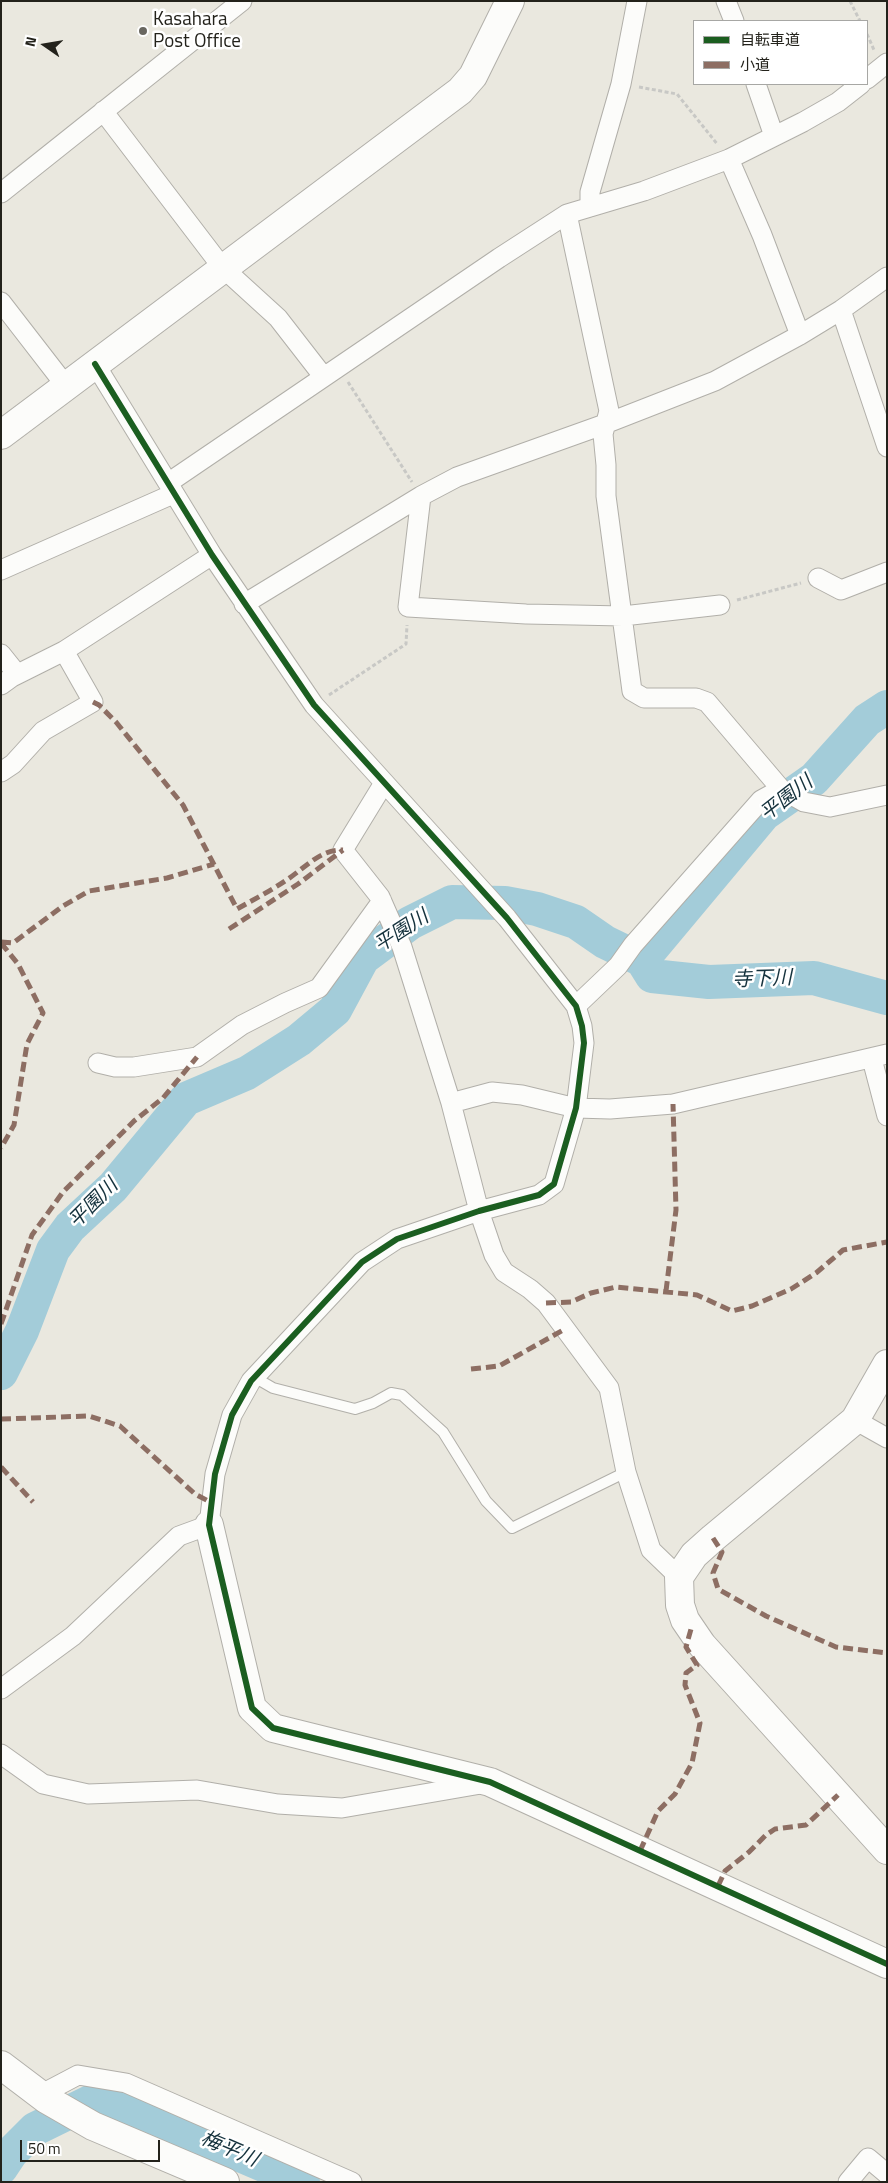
<!DOCTYPE html>
<html>
<head>
<meta charset="utf-8">
<style>
	body { margin:0 }
	#map { position:relative; width:888px; height:2183px; overflow:hidden; background:#eae8df; font-family:"Titillium Web","Noto Sans JP",sans-serif }
	canvas { display:block }
	.frame { position:absolute; inset:0; border:2px solid #23221b; pointer-events:none }
	.legend { position:absolute; left:693px; top:20px; width:175px; height:65px; box-sizing:border-box; background:#fff; border:1px solid #a7a7a4; margin:0; padding:6px 9px; list-style:none; font-size:15px; color:#23221b }
	.legend li { display:flex; align-items:center; gap:10px; height:25px }
	.legend b { width:25px; border:1px solid #a7a7a4 }
	.north { position:absolute; left:20px; top:20px; width:50px; height:50px; -webkit-text-stroke:4px #fff; paint-order:stroke; rotate:283deg; font-size:14px; font-weight:700; line-height:20px; text-align:center; color:#23221b }
	.north::after { content:''; display:block; margin:auto; width:18px; height:22px; background:#23221b; clip-path:polygon(50% 0,100% 100%,50% 72%,0 100%) }
	.scale { position:absolute; left:20px; top:2140px; width:140px; height:22px; box-sizing:border-box; border:2px solid #23221b; border-top:0; padding-left:6px; font-size:15px; line-height:18px; white-space:nowrap; color:#23221b; -webkit-text-stroke:4px #fff; paint-order:stroke }
</style>
</head>
<body>
<div id="map">
<canvas width="888" height="2183"></canvas>
<div class="frame"></div>
<ul class="legend">
<li><b style="height:6px;background:#1b5e20"></b>自転車道</li>
<li><b style="height:6px;background:#8d6e63"></b>小道</li>
</ul>
<div class="north">N</div>
<div class="scale">50 m</div>
</div>
<script>
const g = document.querySelector('canvas').getContext('2d');
g.lineJoin = 'round';
function trace(path, color, width, dash) {
  g.strokeStyle = color;
  g.lineWidth = width;
  g.lineCap = dash ? 'butt' : 'round';
  g.setLineDash(dash || []);
  g.stroke(path);
}
function drawText(font, color, halo, rows, align = 'center') {
  g.font = font + ' "Titillium Web","Noto Sans JP",sans-serif';
  g.lineWidth = 5;
  g.setLineDash([]);
  g.textBaseline = 'middle';
  g.strokeStyle = halo;
  g.fillStyle = color;
  for (const [text, x, y, turn = 0] of rows) {
    g.save();
    g.translate(x, y);
    g.rotate((+turn || 0) * Math.PI / 180);
    g.textAlign = isNaN(turn) ? turn : align;
    if (halo) g.strokeText(text, 0, 0);
    g.fillText(text, 0, 0);
    g.restore();
  }
}
trace(new Path2D(`
	M642,960L764,814L814,779L867,720L887,707
	M642,960L652,976L709,982L814,978L887,998
	M1,1373L22,1331L53,1250L70,1227L113,1187L186,1099L247,1073L299,1040L335,1010L363,958L410,923L452,902L505,903L537,909L576,922L605,942L642,960
	M1,2168L11,2153L35,2129L92,2101L128,2107L303,2182`), '#a3ccd9', 34);
const lane = new Path2D(`
	M254,1377L273,1388L355,1409L373,1403L391,1393L402,1395L443,1432L486,1501L512,1528L626,1472`);
const street = new Path2D(`
	M726,1L734,21
	M867,79L887,63
	M756,84L774,136
	M103,111L222,267L278,318L323,376
	M729,159L762,235L800,335
	M1,193L242,1
	M590,207V192L621,84L637,1
	M567,214L609,411L603,434L606,465V496L632,691L644,698H696L707,702L781,789L804,802L830,807L887,795
	M1,302L66,386
	M841,310L887,447
	M168,483L499,258L567,214L644,191L729,159L803,122L838,102L861,84
	M421,496L408,607L526,614L623,616L720,605
	M1,570L173,494
	M818,578L841,590L887,572
	M244,604L421,496L457,477L605,424L715,381L800,335L841,310L887,277
	M1,654L17,674
	M1,685L12,677L64,651L212,555
	M1,772L13,764L43,731L93,702L64,651
	M384,783L343,850L380,897L402,947L451,1103L479,1211L494,1255L504,1272L530,1289L546,1303L609,1388L626,1472L651,1550L679,1577
	M576,1006L618,966L633,945L761,800L781,789
	M872,1059L887,1116
	M98,1063L115,1067H134L197,1057L242,1025L285,1003L319,988L382,901
	M451,1103L492,1092L522,1095L576,1108L610,1109L673,1104L887,1054
	M855,1420L887,1438
	M1,1689L73,1636L179,1536L209,1525L215,1474L232,1415L251,1381L362,1262L397,1239L479,1211L539,1195L554,1184L576,1108L584,1043L582,1026L576,1006L507,918L314,705L212,555L95,364
	M1,1754L43,1784L88,1794L197,1790L278,1804L342,1808L481,1784
	M40,2095L78,2075L126,2083L352,2182
	M848,2182L868,2158L887,2174`);
const secondary = new Path2D(`
	M1,435L460,91L473,76L510,1
	M887,1364L855,1420L713,1538L694,1555L679,1577L680,1605L685,1620L702,1645L887,1850
	M209,1525L252,1708L273,1728L490,1782L887,1964
	M1,2065L46,2099L93,2126L225,2182`);
trace(lane, '#b1afa9', 12);
trace(street, '#b1afa9', 21);
trace(secondary, '#b1afa9', 30);
trace(new Path2D(`
	M850,1L860,21
	M867,34L874,50
	M639,87L677,94L718,145
	M348,382L412,482
	M737,600L801,583
	M329,695L406,644L407,625`), '#c8c8c5', 3, [4, 2.5]);
trace(lane, '#fcfcfa', 10);
trace(street, '#fcfcfa', 19);
trace(secondary, '#fcfcfa', 28);
trace(new Path2D(`
	M93,702L99,705L116,722L183,805L237,909C253,900 270,891 285,881C304,869 320,849 343,850
	M229,929L298,884L343,850
	M1,942L13,943L63,906L89,891L167,878L214,864
	M1,943L18,964L43,1013L27,1044L14,1125L1,1148
	M666,1291L676,1210L673,1104
	M546,1303L571,1302L591,1293L616,1287L697,1295L732,1311L752,1306L791,1289L816,1273L843,1250L887,1242
	M1,1324L32,1235L63,1192L134,1121L163,1098L197,1057
	M471,1369L499,1366L565,1329
	M1,1419L89,1416L120,1426L195,1494L212,1503
	M1,1467L33,1502
	M713,1538L722,1552L713,1573L718,1589L766,1616L836,1647L887,1653
	M640,1851L658,1811L675,1794L692,1763L700,1723L685,1685L686,1673L697,1665L686,1647L691,1629
	M718,1886L725,1871L749,1852L766,1835L775,1829L806,1825L838,1795`), '#8d6e63', 5, [10, 5]);
trace(new Path2D(`
	M95,364L212,555L314,705L507,918L576,1006L582,1026L584,1043L576,1108L554,1184L539,1195L479,1211L397,1239L362,1262L251,1381L232,1415L215,1474L209,1525L252,1708L273,1728L490,1782L887,1964`), '#1b5e20', 6);
for (const [x, y, r, color] of [
	[143,31,5,"#696760"]
]) {
  const dot = new Path2D();
  dot.arc(x, y, r, 0, 2 * Math.PI);
  g.fillStyle = color;
  g.fill(dot);
  trace(dot, '#fff', 2);
}
drawText('19px', '#23221b', '#fff', [
	["Kasahara",153,20],
	["Post Office",153,42]
], 'left');
drawText('italic 20px', '#15323d', '#fff', [
	["平園川",787,799,-38],
	["平園川",402,932,-33],
	["寺下川",762,980,-2],
	["平園川",94,1204,-45],
	["梅平川",229,2150,23]
]);
</script>
</body>
</html>
